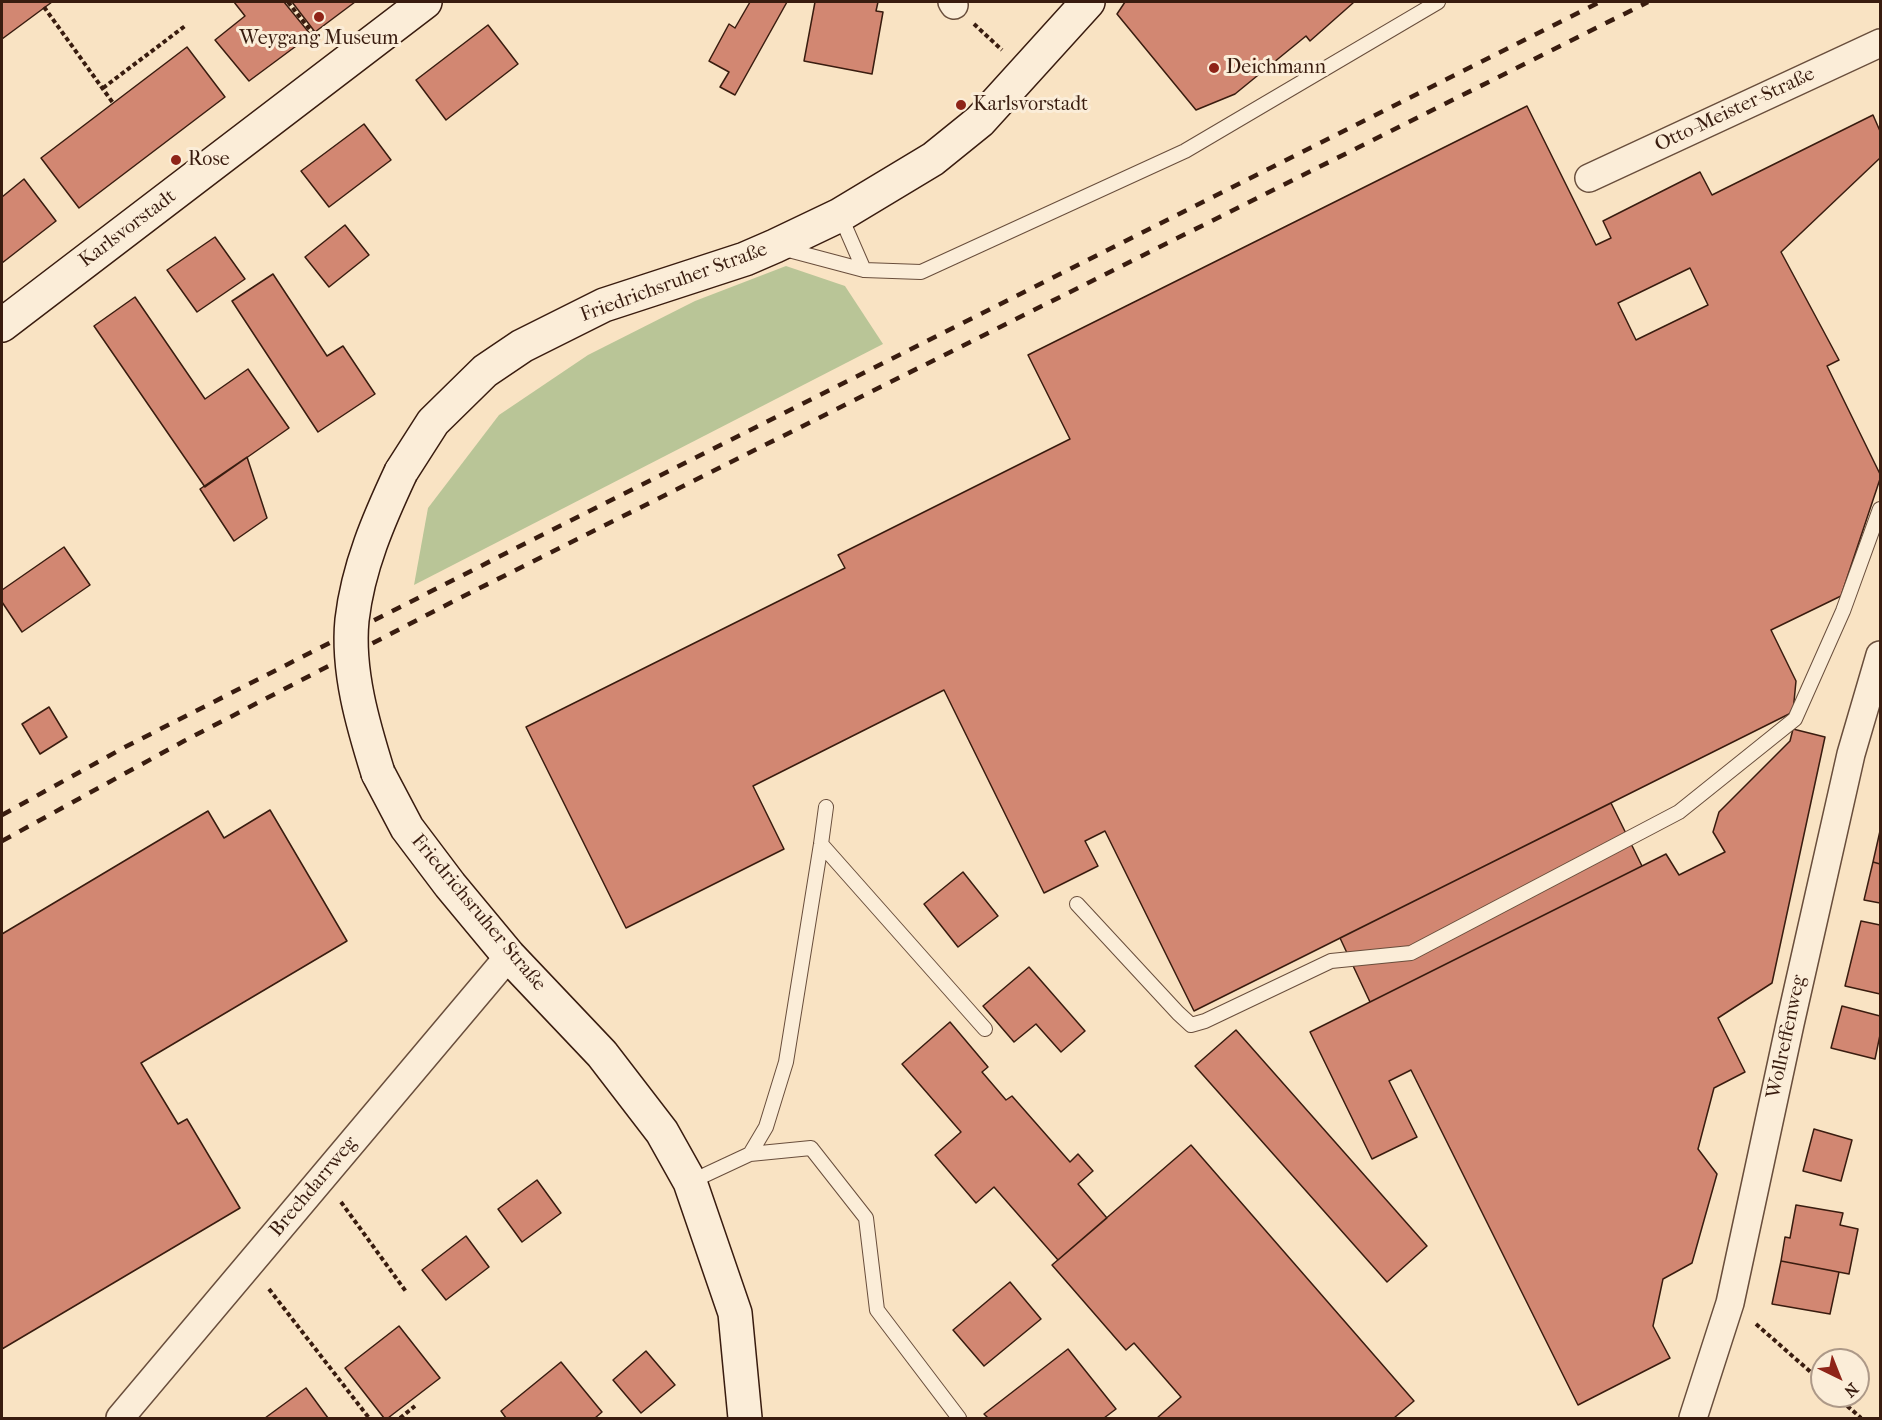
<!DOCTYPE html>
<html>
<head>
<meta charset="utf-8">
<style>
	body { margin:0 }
	#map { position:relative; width:1882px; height:1420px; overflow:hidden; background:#f9e3c3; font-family:"IM FELL French Canon",serif }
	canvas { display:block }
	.frame { position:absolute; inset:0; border:3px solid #391c0f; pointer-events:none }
	.north { position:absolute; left:1810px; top:1348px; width:60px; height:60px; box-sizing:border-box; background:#fbedd8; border:2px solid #ad9988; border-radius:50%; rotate:137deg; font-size:16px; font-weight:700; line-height:24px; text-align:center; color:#391c0f }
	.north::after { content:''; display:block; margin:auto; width:21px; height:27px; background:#8f2418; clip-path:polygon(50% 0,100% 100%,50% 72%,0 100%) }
</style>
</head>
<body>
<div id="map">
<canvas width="1882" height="1420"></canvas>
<div class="frame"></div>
<div class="north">N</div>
</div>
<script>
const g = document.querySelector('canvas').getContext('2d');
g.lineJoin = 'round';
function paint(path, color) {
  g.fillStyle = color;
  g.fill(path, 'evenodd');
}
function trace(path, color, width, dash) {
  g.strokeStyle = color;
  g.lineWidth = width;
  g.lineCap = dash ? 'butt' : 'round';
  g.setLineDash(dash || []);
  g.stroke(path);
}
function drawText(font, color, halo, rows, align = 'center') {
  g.font = font + ' "IM FELL French Canon",serif';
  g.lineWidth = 6;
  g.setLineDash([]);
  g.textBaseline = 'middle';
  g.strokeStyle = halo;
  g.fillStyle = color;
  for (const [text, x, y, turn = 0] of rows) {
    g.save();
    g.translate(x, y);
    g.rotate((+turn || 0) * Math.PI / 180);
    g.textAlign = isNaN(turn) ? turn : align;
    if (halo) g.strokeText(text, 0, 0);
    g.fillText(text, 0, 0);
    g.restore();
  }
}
paint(new Path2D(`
	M786,266L845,286L883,344L414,585L428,508L499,415L588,355L695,301Z`), '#b9c597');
const building = new Path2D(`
	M2,2H52L2,39Z
	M234,2H284L311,35L249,81L215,40L245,16Z
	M292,2H355L315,32Z
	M750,2H787L735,95L720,87L729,72L709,61L729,24L735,28Z
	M815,2H878L876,11L883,12L872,74L804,61Z
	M1125,2H1352L1353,3L1310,41L1306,36L1235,94L1196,110L1117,14Z
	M488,25L518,64L446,120L416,80Z
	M187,47L225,97L79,208L41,158Z
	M1527,106L1596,245L1611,238L1603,221L1700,172L1712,195L1873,115L1880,131V158L1781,252L1839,360L1827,366L1880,474V479L1841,596L1771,630L1796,681L1793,712L1194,1011L1105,831L1085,841L1098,866L1044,893L944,690L753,786L784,849L626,928L526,727L845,568L838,555L1070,439L1028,355ZM1690,268L1708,305L1636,340L1618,303Z
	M364,124L391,160L329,207L301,171Z
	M24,179L56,221L2,263V197Z
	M345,225L369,255L329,287L305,257Z
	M215,237L245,279L197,312L167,270Z
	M273,274L327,356L343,346L375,394L318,432L232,301Z
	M135,297L205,399L248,369L289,428L205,487L94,326Z
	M247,457L267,518L234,541L200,489Z
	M64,547L90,585L22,632L2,602V590Z
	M49,707L67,737L40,754L22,724Z
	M1793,729L1825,737L1772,983L1718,1018L1745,1072L1714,1088L1698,1149L1717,1174L1692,1263L1663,1279L1653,1326L1670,1358L1578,1405L1411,1070L1389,1081L1417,1137L1372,1159L1310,1032L1666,854L1679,875L1725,852L1713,832L1719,812L1790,741Z
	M1611,803L1642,866L1370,1002L1340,938Z
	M270,810L347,941L141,1063L178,1124L187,1119L240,1208L2,1349V934L208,811L224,838Z
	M1880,831V864L1873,862Z
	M1873,862L1880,864V903L1864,900Z
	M963,872L998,916L958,947L924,904Z
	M1861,921L1880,925V994L1845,986Z
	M1029,967L1085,1031L1061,1052L1036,1024L1014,1042L983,1006Z
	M1842,1006L1880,1016V1035L1875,1059L1831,1048Z
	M950,1022L988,1067L982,1072L1006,1100L1012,1096L1070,1162L1078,1154L1093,1171L1078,1184L1107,1218L1058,1260L994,1187L976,1203L935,1155L961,1132L902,1064Z
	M1236,1030L1427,1246L1387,1282L1195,1066Z
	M1814,1129L1852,1140L1841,1181L1803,1171Z
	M1191,1145L1414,1401L1394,1418H1157L1181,1397L1134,1343L1126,1350L1052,1265Z
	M537,1180L561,1213L522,1242L498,1209Z
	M1796,1205L1843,1213L1840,1225L1858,1229L1849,1274L1781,1261L1785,1237L1790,1238Z
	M466,1236L489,1267L446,1300L422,1270Z
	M1781,1261L1839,1272L1830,1314L1772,1304Z
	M1010,1282L1041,1319L984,1366L953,1330Z
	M399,1326L440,1378L388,1418H384L345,1368Z
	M1068,1349L1116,1409L1104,1418H988L984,1414Z
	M646,1351L675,1385L641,1413L613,1380Z
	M561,1362L602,1412L595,1418H506L501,1411Z
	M306,1388L328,1418H265Z`);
paint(building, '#d28772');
trace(building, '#391c0f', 1.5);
const service = new Path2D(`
	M840,215L864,270
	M781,248L864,270L921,272L1185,151L1438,2
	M821,844L985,1029
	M1077,904L1178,1013L1191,1025L1205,1021L1331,961L1411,953L1679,812L1795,719L1843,611L1880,509
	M750,1154L811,1148L866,1218L877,1310L959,1418
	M690,1182L750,1154L766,1127L786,1062L821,844L826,807`);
const minor = new Path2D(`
	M952,2L954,5
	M1589,178L1880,43
	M120,1418L509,956
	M1693,1418L1730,1303L1790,1024L1851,754L1880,655`);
const secondary = new Path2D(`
	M2,325L425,2
	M401,472L433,422L485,371L522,346L604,305L745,259L775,246L840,215L933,159L980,121L1088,2
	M378,773L407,828L450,885L509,956L602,1054L662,1132L690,1182L735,1313L745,1418`);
trace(service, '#694e3c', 16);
trace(minor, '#694e3c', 30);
trace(secondary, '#391c0f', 36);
trace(new Path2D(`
	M288,2L319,41
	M44,7L113,103
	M974,24L1002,50
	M103,88L185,26
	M341,1202L407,1293
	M269,1289L369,1418
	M1756,1324L1822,1382
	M1836,1396L1861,1418
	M400,1418L415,1406`), '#391c0f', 4, [4.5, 3]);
trace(service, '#fbedd8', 14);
trace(minor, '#fbedd8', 27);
trace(secondary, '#fbedd8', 33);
trace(new Path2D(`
	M2,815L125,747L532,540L1600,2
	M2,841L184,741L452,602L1648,2`), '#391c0f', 4.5, [10, 10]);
const secondaryBridge = new Path2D(`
	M378,773C363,725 347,671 352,620C358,567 379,519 401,472`);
trace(secondaryBridge, '#391c0f', 36, []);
trace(secondaryBridge, '#fbedd8', 33);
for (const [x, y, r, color] of [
	[319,17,6,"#8f2418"],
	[1214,68,6,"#8f2418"],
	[961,105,6,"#8f2418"],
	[176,160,6,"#8f2418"]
]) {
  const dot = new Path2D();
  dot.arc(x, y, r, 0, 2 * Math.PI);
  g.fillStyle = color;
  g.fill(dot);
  trace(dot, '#fbedd8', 2);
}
drawText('20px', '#391c0f', '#fbedd8', [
	["Weygang Museum",319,39,"center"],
	["Deichmann",1226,68],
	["Karlsvorstadt",973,105],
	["Rose",188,160]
], 'left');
drawText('20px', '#391c0f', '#fbedd8', [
	["Otto-Meister-Straße",1735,110,-25],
	["Karlsvorstadt",128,229,-37],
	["Friedrichsruher Straße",674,283,-20],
	["Friedrichsruher Straße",478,913,50],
	["Wollreffenweg",1787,1037,-78],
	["Brechdarrweg",314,1187,-50]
]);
</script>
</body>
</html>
